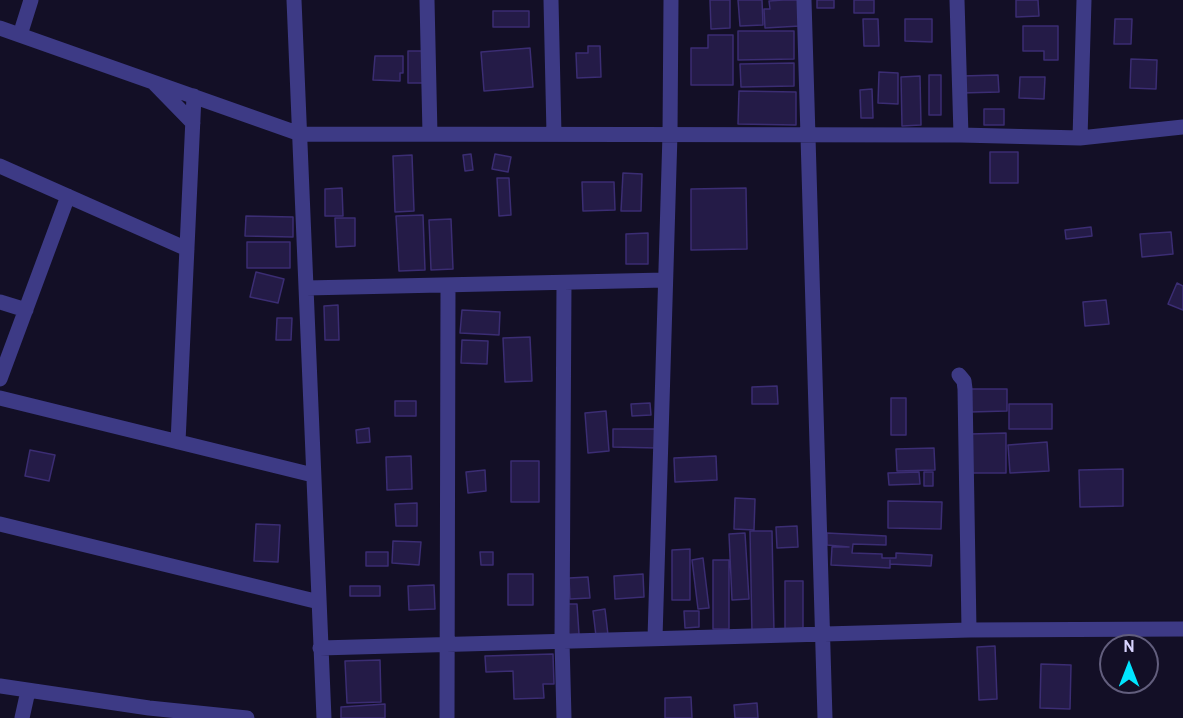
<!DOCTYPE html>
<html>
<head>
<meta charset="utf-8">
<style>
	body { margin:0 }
	#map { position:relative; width:1183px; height:718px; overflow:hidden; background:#130f26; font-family:Overpass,sans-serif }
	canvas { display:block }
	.north { position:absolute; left:1099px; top:634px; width:60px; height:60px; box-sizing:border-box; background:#130f26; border:2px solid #625e7d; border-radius:50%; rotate:0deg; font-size:16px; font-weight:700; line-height:24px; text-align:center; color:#d9d4ff }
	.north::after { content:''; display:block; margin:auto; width:21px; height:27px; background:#00e5ff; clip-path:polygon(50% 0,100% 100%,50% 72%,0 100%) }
</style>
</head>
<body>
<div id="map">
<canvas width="1183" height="718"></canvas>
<div class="north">N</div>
</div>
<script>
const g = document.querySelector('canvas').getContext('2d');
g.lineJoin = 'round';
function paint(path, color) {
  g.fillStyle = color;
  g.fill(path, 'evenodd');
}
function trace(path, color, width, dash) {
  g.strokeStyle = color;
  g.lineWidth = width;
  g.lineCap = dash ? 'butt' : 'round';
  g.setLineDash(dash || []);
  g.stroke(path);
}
const building = new Path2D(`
	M710,0H730V28L711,29Z
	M738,0H762L763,25L740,26Z
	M783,0H799L800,26L765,28L764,9H770L769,1Z
	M817,0H834V8H817Z
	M854,0H874V13H854Z
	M1016,0H1038L1039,16L1016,17Z
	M493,11H529V27H493Z
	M863,19H878L879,46H864Z
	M905,19H932V42L905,41Z
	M1115,19H1132L1131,44H1114Z
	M1023,26H1058V60H1044V51H1023Z
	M738,31H794V59L738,60Z
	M708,35H733V85H691V48H708Z
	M588,46H600L601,77L577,78L576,53H588Z
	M530,48L533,87L484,91L481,52Z
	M408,51H425V83H408Z
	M375,56H403V73H400V81L373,80Z
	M1131,59L1157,60L1156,89L1130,88Z
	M794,63V86L741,87L740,64Z
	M879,72L898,73V104L878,103Z
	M929,75H941V115H929Z
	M998,75L999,92L961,93V76Z
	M920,76L921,125L902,126L901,77Z
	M1020,77H1045L1044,99L1019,98Z
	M872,89L873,118H861L860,90Z
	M739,91L796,92V125L738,124Z
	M984,109H1004V125H984Z
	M990,152H1018V183H990Z
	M471,154L473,170L465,171L463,155Z
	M495,154L511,157L508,172L492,169Z
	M412,155L414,211L395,212L393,156Z
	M623,173L642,174L641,211H621Z
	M497,178H509L511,215L499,216Z
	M582,182H614L615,210L583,211Z
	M342,188L343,216H325V189Z
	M746,188L747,249L691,250V189Z
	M423,215L425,270L399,271L396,216Z
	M246,216L293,217V237L245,236Z
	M335,218H355V246L336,247Z
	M451,219L453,269L431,270L429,220Z
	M1091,227L1092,236L1066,239L1065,230Z
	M1171,232L1173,254L1142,257L1140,234Z
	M648,233V264H626V234Z
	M247,242H290V268H247Z
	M256,272L284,279L278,303L250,297Z
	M1177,283L1183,286V310L1168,304Z
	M1106,300L1109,324L1085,326L1083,302Z
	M338,305L339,340H325L324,306Z
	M462,310L500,312L499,335L460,333Z
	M277,318H292L291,340H276Z
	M530,337L532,381L505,382L503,338Z
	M462,340L488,341L487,364L461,363Z
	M777,386L778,404H752V387Z
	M970,389H1007V411L970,412Z
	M891,398H906V435H891Z
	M395,401H416V416H395Z
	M650,403L651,415L632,416L631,404Z
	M1009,404H1052V429H1009Z
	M606,411L609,451L588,453L585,413Z
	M369,428L370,442L357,443L356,430Z
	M613,429H657V448L613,447Z
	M1006,433V473H971L970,434Z
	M1047,442L1049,471L1010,473L1008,445Z
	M934,448L935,470L897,471L896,449Z
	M30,450L55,455L49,481L25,476Z
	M411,456L412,489L387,490L386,457Z
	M716,456L717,480L675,482L674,458Z
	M511,461H539V502H511Z
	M1123,469V506L1080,507L1079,470Z
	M485,470L486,491L468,493L466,472Z
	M919,472L920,484L889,485L888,473Z
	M924,472H933V486H924Z
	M735,498L755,499L754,530L734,529Z
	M888,501L942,502L941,529L888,528Z
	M417,503V526H396L395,504Z
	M256,524L280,525L278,562L254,561Z
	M797,526L798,547L777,548L776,527Z
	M750,531H772L774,633H752Z
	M745,533L749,599L732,600L729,534Z
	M827,533L886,536V545L853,544L852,553L882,554V558H896V553L932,555L931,566L890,564V560V568L831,565L832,547H849L827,545Z
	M393,541L421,542L419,565L392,563Z
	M690,549V600H672V550Z
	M366,552H388V566H366Z
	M480,552H493V565H481Z
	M703,558L709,608L698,609L692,560Z
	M713,560H729V629H713Z
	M508,574H533V605H508Z
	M643,574L644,597L615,599L614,576Z
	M588,577L590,598L570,599L569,578Z
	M785,581H803V633H785Z
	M434,585L435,609L409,610L408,586Z
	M350,586H380V596H350Z
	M565,604H577L579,634L567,635Z
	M605,609L608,635L596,636L593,611Z
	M684,611H699V627L685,628Z
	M995,646L997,699L979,700L977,647Z
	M553,654L554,684H543L544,698L514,699L513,671L486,672L485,656Z
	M380,660L381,702L347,703L345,661Z
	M1041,664L1071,665L1070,709L1040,708Z
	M691,697L692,718H665V698Z
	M757,703L758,718H735L734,705Z
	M385,704V718H341V707Z`);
paint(building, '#241b47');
trace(building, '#3b2d73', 1.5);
trace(new Path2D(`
	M294,0L324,718
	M427,0L430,134
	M551,0L554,134
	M804,0L825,718
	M957,0L961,135
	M0,28L300,134L961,135L1080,138L1183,127
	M20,35L31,0
	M155,84L193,123
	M1080,138L1084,0
	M0,166L187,249
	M564,283L562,641L564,718
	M306,288L665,280
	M0,302L26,310
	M959,375L964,381L965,389L969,630
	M0,379L68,196
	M0,398L313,475
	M178,442L194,96
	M0,524L319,602
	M655,638L670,134L671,0
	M320,648L969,630L1183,629
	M0,686L149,708L247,718
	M22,718L28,691
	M447,718L448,285`), '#3d3a85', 15);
</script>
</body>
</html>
